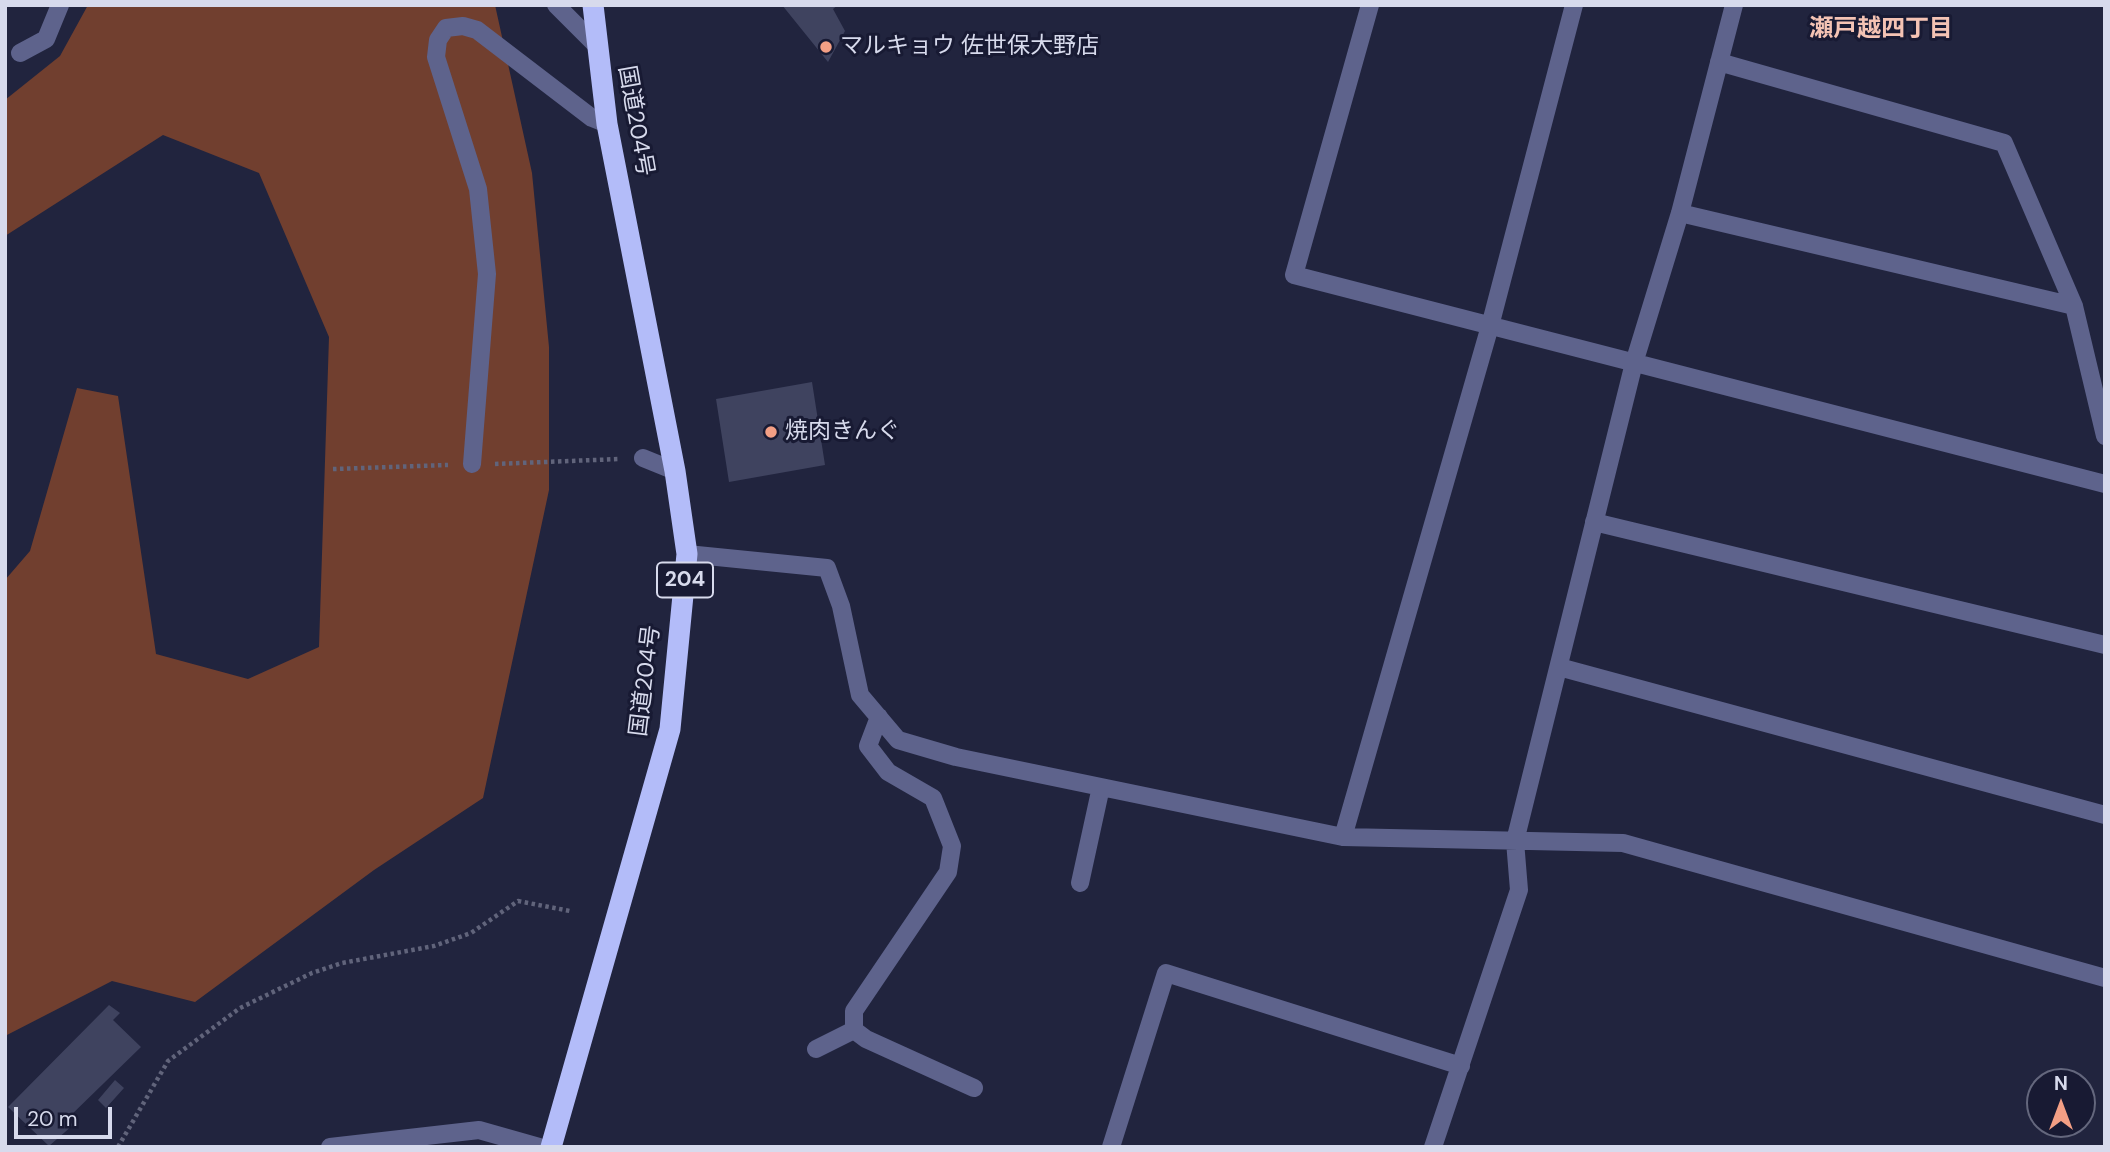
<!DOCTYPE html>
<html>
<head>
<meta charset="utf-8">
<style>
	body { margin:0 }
	#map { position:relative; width:2110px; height:1152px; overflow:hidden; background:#21243e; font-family:"DM Sans",sans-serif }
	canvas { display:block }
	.frame { position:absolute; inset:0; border:7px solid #d7daec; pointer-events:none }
	.north { position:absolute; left:2026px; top:1068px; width:70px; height:70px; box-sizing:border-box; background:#181a33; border:2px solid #64677d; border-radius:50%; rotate:0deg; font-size:19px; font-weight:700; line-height:28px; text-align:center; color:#d7daec }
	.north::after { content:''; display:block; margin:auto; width:24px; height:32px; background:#f39f85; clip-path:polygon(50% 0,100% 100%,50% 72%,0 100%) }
	.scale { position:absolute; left:14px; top:1107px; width:98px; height:32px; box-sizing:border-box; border:4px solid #d7daec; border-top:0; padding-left:9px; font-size:21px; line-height:24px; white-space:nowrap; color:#d7daec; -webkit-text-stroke:5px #181a33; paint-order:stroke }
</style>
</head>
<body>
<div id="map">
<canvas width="2110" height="1152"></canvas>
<div class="frame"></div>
<div class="north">N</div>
<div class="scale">20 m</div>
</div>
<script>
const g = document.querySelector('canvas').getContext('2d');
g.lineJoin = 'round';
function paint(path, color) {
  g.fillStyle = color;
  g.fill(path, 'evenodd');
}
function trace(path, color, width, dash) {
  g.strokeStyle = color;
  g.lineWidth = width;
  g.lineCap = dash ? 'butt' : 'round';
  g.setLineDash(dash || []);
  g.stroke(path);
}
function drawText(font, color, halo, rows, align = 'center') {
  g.font = font + ' "DM Sans","Noto Sans JP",sans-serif';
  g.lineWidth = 6;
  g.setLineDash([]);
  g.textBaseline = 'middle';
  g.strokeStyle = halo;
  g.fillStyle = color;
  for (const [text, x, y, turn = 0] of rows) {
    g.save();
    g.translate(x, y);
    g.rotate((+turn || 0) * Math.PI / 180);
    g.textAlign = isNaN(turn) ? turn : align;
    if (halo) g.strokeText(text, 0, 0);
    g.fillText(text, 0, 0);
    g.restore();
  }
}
paint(new Path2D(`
	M88,5H495L532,173L549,347V490L483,798L374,870L195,1002L112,981L5,1036V580L30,551L77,388L118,396L156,654L248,679L319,647L329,337L259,173L163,135L5,236V100L60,56Z`), '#713f2f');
paint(new Path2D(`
	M782,5H838L833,9L845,31L828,62Z
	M812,382L825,465L729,482L716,399Z
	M109,1005L120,1013L113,1020L141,1047L67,1119L73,1125L49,1146L8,1107Z
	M115,1080L124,1088L106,1108L98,1100Z`), '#3f435f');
trace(new Path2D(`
	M495,464L619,459
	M333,469L448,465
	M118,1147L168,1061L240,1008L312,973L342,963L434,946L471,933L518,901L570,911`), '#61647b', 4.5, [3.5, 3.5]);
trace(new Path2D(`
	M556,5L596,45
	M1370,5L1294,275L2105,484
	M20,53L46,39L60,5
	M1719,62L2004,143L2074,306L2105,436
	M1680,213L2074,306
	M643,458L675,471
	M472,464L487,274L478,189L436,57L438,40L446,28L463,26L477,30L592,118L607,124
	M1594,522L2105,645
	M687,554L827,568L841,606L860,695L898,740L956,757L1343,837L1623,843L2105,978
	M1559,667L2105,815
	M879,717L868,746L888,772L933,798L952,846L948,872L854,1011V1030L866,1039L974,1088
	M1343,837L1490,326L1574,5
	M1080,883L1101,787
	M816,1049L854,1030
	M330,1147L479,1130L539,1147
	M1111,1147L1166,973L1461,1066
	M1433,1147L1519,890L1515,841L1634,363L1680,213L1734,5`), '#5e638c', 18);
trace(new Path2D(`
	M551,1147L670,729L687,554L675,471L607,124L593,5`), '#b3bcf9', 21);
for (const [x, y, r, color] of [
	[826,47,7,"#f39f85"],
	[771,432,7,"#f39f85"]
]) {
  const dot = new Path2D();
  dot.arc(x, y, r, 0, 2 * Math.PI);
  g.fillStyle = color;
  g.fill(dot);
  trace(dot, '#181a33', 2.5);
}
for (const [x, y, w] of [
	[685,580,56]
]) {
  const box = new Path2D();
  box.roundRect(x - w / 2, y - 17.5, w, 35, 5);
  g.fillStyle = '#181a33';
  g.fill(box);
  trace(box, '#d7daec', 2);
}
drawText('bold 21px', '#d7daec', null, [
	["204",685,580]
]);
drawText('23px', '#d7daec', '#181a33', [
	["マルキョウ 佐世保大野店",840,47],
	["焼肉きんぐ",785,432]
], 'left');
drawText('23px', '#d7daec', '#181a33', [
	["国道204号",635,121,80],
	["国道204号",646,681,-83]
]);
drawText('bold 24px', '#f4c3b4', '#181a33', [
	["瀬戸越四丁目",1881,30]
]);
</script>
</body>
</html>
